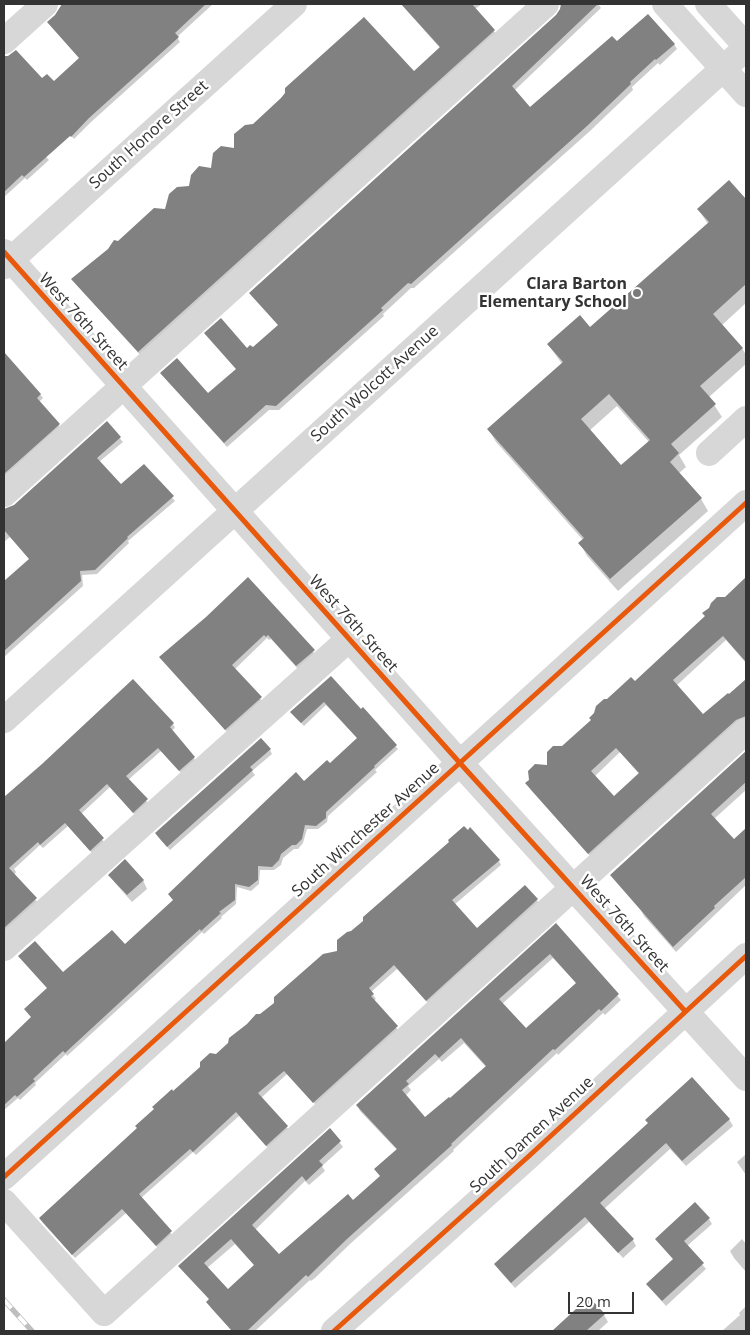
<!DOCTYPE html>
<html>
<head>
<meta charset="utf-8">
<style>
	body { margin:0 }
	#map { position:relative; width:750px; height:1335px; overflow:hidden; background:#fff; font-family:"Open Sans",sans-serif }
	canvas { display:block }
	.frame { position:absolute; inset:0; border:5px solid #333; pointer-events:none }
	.scale { position:absolute; left:568px; top:1292px; width:66px; height:22px; box-sizing:border-box; border:2px solid #333; border-top:0; padding-left:6px; font-size:15px; line-height:18px; white-space:nowrap; color:#333; -webkit-text-stroke:4px #fff; paint-order:stroke }
</style>
</head>
<body>
<div id="map">
<canvas width="750" height="1335"></canvas>
<div class="frame"></div>
<div class="scale">20 m</div>
</div>
<script>
const g = document.querySelector('canvas').getContext('2d');
g.lineJoin = 'round';
function paint(path, color) {
  g.fillStyle = color;
  g.fill(path, 'evenodd');
}
function trace(path, color, width, dash) {
  g.strokeStyle = color;
  g.lineWidth = width;
  g.lineCap = dash ? 'butt' : 'round';
  g.setLineDash(dash || []);
  g.stroke(path);
}
function drawText(font, color, halo, rows, align = 'center') {
  g.font = font + ' "Open Sans",sans-serif';
  g.lineWidth = 5;
  g.setLineDash([]);
  g.textBaseline = 'middle';
  g.strokeStyle = halo;
  g.fillStyle = color;
  for (const [text, x, y, turn = 0] of rows) {
    g.save();
    g.translate(x, y);
    g.rotate((+turn || 0) * Math.PI / 180);
    g.textAlign = isNaN(turn) ? turn : align;
    if (halo) g.strokeText(text, 0, 0);
    g.fillText(text, 0, 0);
    g.restore();
  }
}
paint(new Path2D(`
	M64,4H213L177,37L180,42L91,122L74,139L4,62V57H7L42,80L54,83L80,59L56,16Z
	M401,4H482L475,9L497,35L142,357L76,284L118,243L166,211L190,187L236,149L253,126L414,73L440,48Z
	M563,4H598L601,8L514,91L530,109L617,42L674,44L677,49L660,65L658,63L632,87L633,90L590,131L414,288H411L383,314L384,316L279,410H269L227,447L162,373L208,394L237,370L209,338L247,350L253,349L279,326L251,293L557,16Z
	M4,112L49,160L27,180L25,178L4,197Z
	M729,182L746,201V303L722,325L742,348L746,355V364L709,397L722,417L679,455L686,467L678,474L701,499L708,511L618,591L587,556L580,543L583,540L496,442L489,430L562,364L548,344L590,329L708,224L698,209ZM617,406L649,442L621,467L589,431Z
	M4,354L40,394L43,398L39,402L61,428L4,480Z
	M107,423L123,442L99,462L121,486L144,466L175,501L128,541L129,543L97,574L82,575L83,586L4,657V583L30,559L10,537L4,542V510L15,506Z
	M248,578L316,655L299,670L271,639L269,640L267,638L235,669L263,702L228,733L161,657L207,618Z
	M746,579V663L726,640L676,686L703,716L746,680V722L592,858L530,789L562,747L592,720L598,707L631,679L635,683ZM620,752L640,775L614,798L594,777Z
	M331,677L398,749L375,770L377,772L328,816L327,822L318,829H307L303,843L298,849H294L283,858L281,865L274,870H260L259,884L251,891L237,887L236,904L221,917L222,918L204,934L202,932L173,959L67,1056L66,1054L35,1083L36,1085L20,1100L18,1098L4,1110V1046L32,1018L26,1010L48,989L22,960L63,974L125,946L304,782L330,764L358,739L326,705L304,726L294,716Z
	M173,724L175,728L171,731L196,761L182,774L161,751L128,780L149,804L136,816L110,787L81,814L105,843L93,854L68,826L43,848L40,845L14,869L16,872L14,875L38,903L4,934V803L8,799Z
	M270,750L272,754L252,771L255,775L170,850L158,837L156,833Z
	M746,753V790L714,819L734,841L746,830V885L676,952L644,916L641,910L611,875Z
	M499,861L501,865L454,905L477,930L525,887L540,904L429,1004L397,969L371,992L376,999L373,1001L399,1031L317,1106L287,1074L261,1098L290,1131L269,1149L239,1116L196,1155L193,1152L141,1198L173,1236L159,1249L126,1213L75,1258L43,1223L40,1218L138,1129L173,1092L261,1015L339,952Z
	M110,875L143,880L147,889L132,902L115,883Z
	M556,925L621,1000L605,1015L603,1013L558,1055L557,1053L453,1150L454,1151L350,1244L315,1278L311,1281L310,1280L255,1331H232L211,1308L208,1303L210,1300L183,1271L330,1130L343,1147L322,1166L325,1171L309,1185L305,1181L255,1230L279,1256L353,1202L381,1177L376,1169L397,1150L360,1111L357,1105ZM553,958L577,984L525,1030L502,1004ZM464,1043L486,1067L450,1099L425,1119L405,1096L411,1090L408,1086L439,1059L442,1062ZM235,1244L255,1266L227,1291L207,1268Z
	M729,1119L733,1126L686,1166L670,1149L604,1209L633,1240L636,1246L623,1258L589,1222L515,1288L499,1270L495,1264L649,1124Z
	M746,1154V1175L737,1162Z
	M709,1219L712,1224L687,1246L706,1269L666,1306L651,1289L674,1260L657,1240Z
	M742,1239L746,1244V1272L734,1258L730,1251Z
	M589,1299L604,1315L608,1322L598,1331H554Z
	M746,1306V1331H722L740,1315L739,1313Z`), '#0003');
paint(new Path2D(`
	M62,4H206L175,33L179,37L89,118L71,137L70,136L24,177L22,175L4,192V56H8L16,50L42,78L47,74L54,81L79,58L47,22L55,15Z
	M401,4H472L495,30L138,352L71,279L108,249L114,240L118,241L154,208L165,209L169,194L177,187L189,186L191,175L199,166L211,168L213,153L221,146L234,148V134L245,125L253,124L281,98L285,93V88L364,17L414,71L440,47Z
	M561,4H598L512,86L530,107L612,36L617,41L648,14L675,44L656,60L655,59L630,82L631,84L587,126L411,284L408,283L381,308L383,310L276,406L266,405L224,443L160,373L177,358L208,393L236,369L204,333L221,318L247,348L250,345L253,347L278,325L249,293L556,15L560,9Z
	M729,180L746,199V284L713,314L743,348L700,386L716,404L671,444L679,453L670,462L702,498L610,579L578,543L584,538L487,429L563,362L547,344L580,315L590,327L709,222L697,209ZM609,394L650,440L621,465L581,419Z
	M4,352L41,394L37,398L60,424L4,474Z
	M107,421L121,437L97,458L121,484L144,464L174,496L127,537L128,538L95,570L80,571L81,581L4,651V581L29,559L4,530V509L14,505Z
	M248,577L315,650L296,666L268,635L266,637L264,635L232,665L262,697L225,730L159,657L206,617Z
	M746,577V662L723,636L673,680L703,714L728,693L729,694L746,679V716L736,720L588,854L525,783L529,780L528,771L535,764L547,765V752L553,746H562L591,720L589,718L594,713L596,706L604,699H607L631,677L635,681L705,616L702,613L709,608L711,603L717,597H725ZM616,748L639,773L614,796L591,771Z
	M331,676L361,709L363,707L397,745L374,766L375,767L326,812V818L316,826L305,825L302,839L296,845H292L281,854L279,860L272,867L258,866V880L249,887L235,884V900L219,912L221,913L201,931L200,929L171,955L65,1053L63,1051L33,1079L35,1081L17,1097L15,1095L4,1105V1043L31,1017L24,1009L47,988L18,956L35,941L63,972L112,930L125,944L173,900L168,894L296,772L304,781L327,760L330,763L357,738L324,702L301,723L290,712Z
	M133,679L174,723L170,727L195,757L179,771L158,748L126,776L148,799L133,813L107,784L79,810L104,838L90,851L65,823L40,845L38,842L9,868L37,898L4,928V797L42,764Z
	M261,738L271,749L250,767L253,770L167,847L155,833Z
	M746,751V782L711,814L734,839L746,828V877L714,906L715,908L673,947L610,875Z
	M464,826L468,830L470,827L500,860L452,900L477,928L525,885L538,899L426,1001L394,965L369,988L374,994L371,996L398,1026L313,1103L284,1071L258,1093L288,1126L266,1146L236,1112L193,1152L190,1149L139,1194L172,1231L156,1246L122,1209L72,1255L39,1218L137,1128L135,1126L154,1109L152,1107L172,1089L173,1091L200,1067V1062L210,1053L216,1054L228,1043L229,1038L247,1024L256,1014H260L274,1003V997L323,954L337,951V940L347,932L351,931L363,921V917L449,842L448,840Z
	M125,859L144,880L127,895L108,875Z
	M556,923L619,994L601,1011L599,1009L555,1050L553,1049L451,1144L452,1145L347,1239L312,1273L308,1277L306,1275L247,1331H232L206,1302L209,1299L178,1266L330,1128L341,1141L319,1161L323,1165L306,1181L302,1176L252,1225L279,1254L348,1194L353,1200L380,1176L374,1169L397,1149L356,1105ZM550,954L576,983L526,1028L499,999ZM461,1038L486,1066L450,1098L449,1097L425,1117L402,1090L409,1084L406,1081L435,1054L439,1058ZM231,1239L254,1265L228,1289L204,1263Z
	M692,1077L730,1119L682,1161L666,1143L600,1203L634,1239L618,1253L585,1217L511,1283L494,1264L648,1123L645,1120Z
	M695,1202L710,1218L684,1241L704,1263L662,1301L646,1284L673,1259L655,1239Z
	M589,1297L605,1314L586,1331H552Z`), '#818181');
trace(new Path2D(`
	M665,4L746,94
	M708,4L746,46
	M4,41L45,4
	M4,252L459,762L746,1078
	M4,266L294,4
	M709,453L746,419
	M4,494L546,4
	M4,720L746,48
	M4,948L349,639
	M4,1177L746,503
	M4,1202L104,1313L746,731
	M334,1331L529,1156L746,956`), '#d7d7d7', 26);
const rail = new Path2D(`
	M4,1300L32,1331`);
trace(rail, '#bebebe', 5.5);
trace(rail, '#fff', 4, [11]);
trace(new Path2D(`
	M4,252L459,762L685,1011
	M4,1177L746,503
	M334,1331L529,1156L746,956`), '#e8590c', 5);
for (const [x, y, r, color] of [
	[637,293,5,"#7a7a7a"]
]) {
  const dot = new Path2D();
  dot.arc(x, y, r, 0, 2 * Math.PI);
  g.fillStyle = color;
  g.fill(dot);
  trace(dot, '#fff', 2);
}
drawText('16px', '#333', '#fff', [
	["South Honore Street",149,135,-42],
	["West 76th Street",83,322,48],
	["South Wolcott Avenue",375,384,-42],
	["West 76th Street",353,624,48],
	["South Winchester Avenue",366,830,-42],
	["West 76th Street",624,924,48],
	["South Damen Avenue",532,1135,-43]
]);
drawText('bold 16px', '#333', '#fff', [
	["Clara Barton",627,284],
	["Elementary School",627,302]
], 'right');
</script>
</body>
</html>
